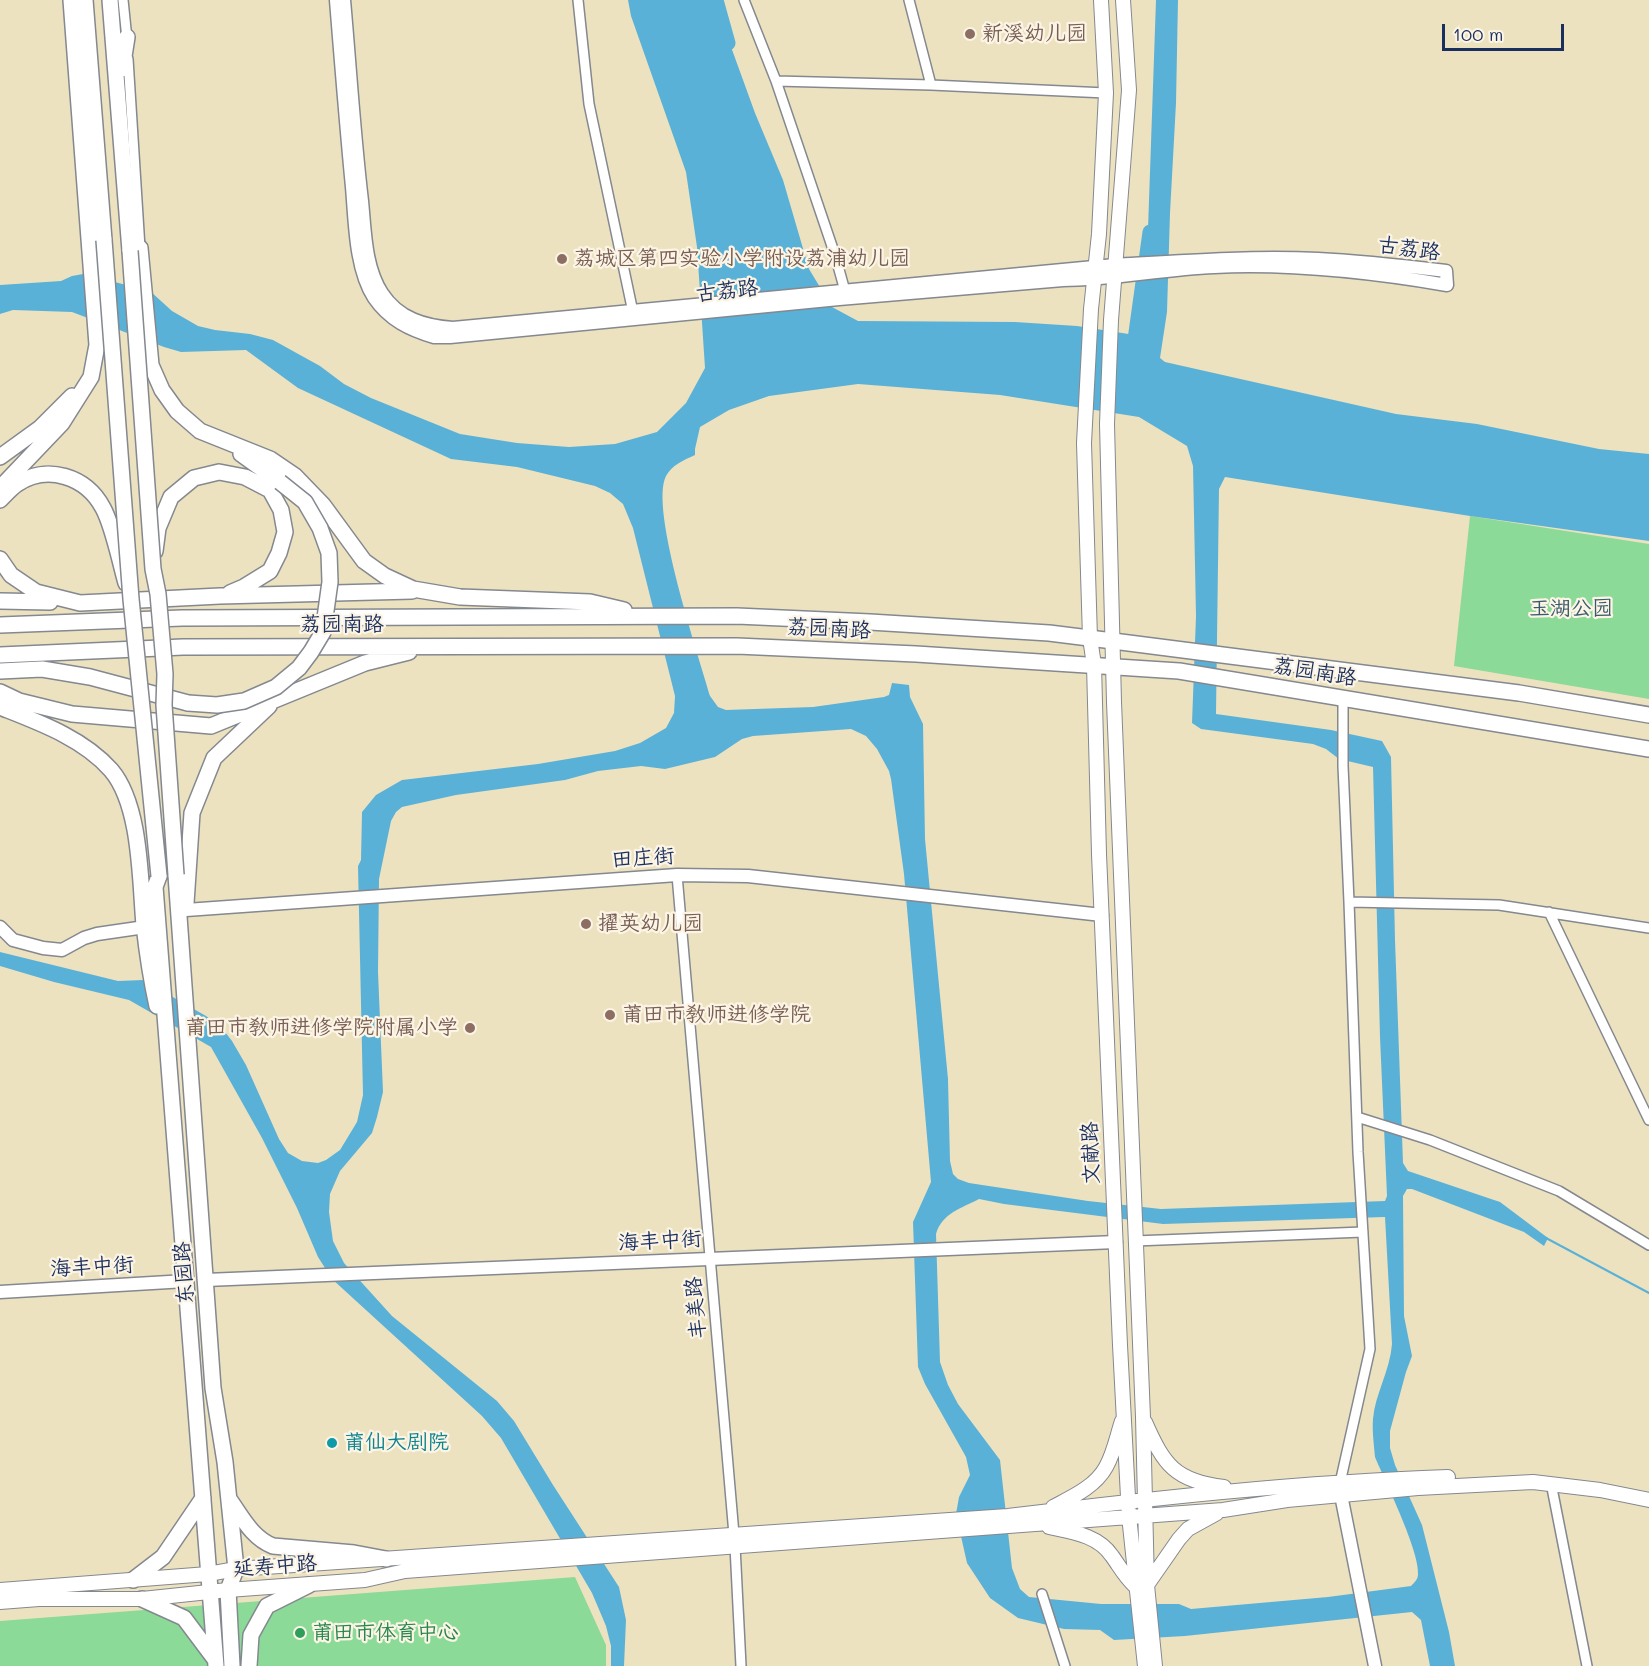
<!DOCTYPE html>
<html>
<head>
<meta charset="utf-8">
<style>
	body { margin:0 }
	#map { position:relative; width:1649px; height:1666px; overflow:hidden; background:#ede2c0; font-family:Mali,sans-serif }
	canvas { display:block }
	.scale { position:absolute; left:1442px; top:24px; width:122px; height:27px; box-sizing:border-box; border:3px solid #1b2f5e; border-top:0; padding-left:8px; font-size:18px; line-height:21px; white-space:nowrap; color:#1b2f5e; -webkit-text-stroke:4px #fcf5e5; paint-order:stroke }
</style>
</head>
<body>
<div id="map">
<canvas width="1649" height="1666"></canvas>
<div class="scale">100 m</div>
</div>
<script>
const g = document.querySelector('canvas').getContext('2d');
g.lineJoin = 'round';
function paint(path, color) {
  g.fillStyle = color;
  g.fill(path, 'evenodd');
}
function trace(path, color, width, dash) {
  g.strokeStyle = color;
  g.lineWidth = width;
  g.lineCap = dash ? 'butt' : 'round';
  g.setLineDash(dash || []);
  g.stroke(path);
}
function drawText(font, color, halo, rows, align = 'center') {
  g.font = font + ' Mali,"LXGW WenKai TC",sans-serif';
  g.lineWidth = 4.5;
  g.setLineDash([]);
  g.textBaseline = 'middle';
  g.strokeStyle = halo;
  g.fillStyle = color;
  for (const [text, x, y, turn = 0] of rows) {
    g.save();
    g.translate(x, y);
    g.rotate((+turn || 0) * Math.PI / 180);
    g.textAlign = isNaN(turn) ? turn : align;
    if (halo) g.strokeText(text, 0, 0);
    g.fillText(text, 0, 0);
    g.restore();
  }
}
paint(new Path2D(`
	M1470,516L1649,544V699L1454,666Z
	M575,1577L606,1645V1666H0V1621Z`), '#8bda98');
paint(new Path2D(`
	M628,0H714L755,113L783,180L809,269L832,307L858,321L1015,322L1077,326L1135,335L1145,315L1156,0H1178L1176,103L1170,213L1167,312L1160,358L1165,362L1396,414L1477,424L1599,449L1649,454V541L1470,516L1225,477L1219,489L1216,714L1331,730L1382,741L1391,757L1395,940L1403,1163L1408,1171L1500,1202L1548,1238L1544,1246L1524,1232L1412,1189H1407L1403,1196L1404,1316L1412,1356L1406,1372L1390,1431V1448L1395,1465L1422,1525L1449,1632L1455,1666H1430L1421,1620L1412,1612L1185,1636L1114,1640L1100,1630L1064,1629L1018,1618L990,1598L967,1563L956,1514L959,1497L970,1475L966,1457L925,1384L918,1367L913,1222L931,1182L904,874L891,779L889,771L877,749L866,736L851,729L753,736L742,739L715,757L665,769L641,766L598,771L565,780L456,795L402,807L396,812L391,821L379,879L378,972L383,1092L377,1117L372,1133L340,1171L330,1194L329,1212L333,1241L344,1263L392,1316L497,1401L514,1421L553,1485L619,1587L626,1620L624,1666H611V1646L606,1626L592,1593L501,1438L482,1416L332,1279L318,1257L297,1208L262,1138L211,1047L129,1000L54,982L0,966V952L118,981L143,980L206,1016L222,1028L232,1041L246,1065L279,1139L288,1153L302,1161L318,1163L326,1160L340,1150L357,1122L363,1095L358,866L361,860L362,812L376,795L402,780L538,764L615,751L640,743L666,728L674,713L675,696L633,528L623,504L610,493L595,486L517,467L451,459L298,388L246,350L181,352L164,347L72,312L13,310L0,314V285L61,281L72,276L83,274L150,291L172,311L198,326L215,330L250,334L273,340L320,366L344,384L371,398L460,434L517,443L569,447L615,444L657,432L686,403L705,368L697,247L686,172L631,16ZM858,384L1000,395L1139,417L1187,446L1193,466L1196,616L1192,723L1201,729L1313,744L1326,749L1339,759L1373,767L1380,1037L1387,1196L1385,1201L1161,1209L1088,1201L969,1183L958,1179L953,1174L950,1161L948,1079L925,839L923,724L910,697L909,685L892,683L889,695L884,697L813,707L726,710L718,707L710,696C699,656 649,509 666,476C672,465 684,460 695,455V449L700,427L729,410L769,396ZM979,1199L1004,1204L1163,1224L1385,1217L1392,1344C1390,1371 1375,1394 1373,1419C1372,1431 1374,1445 1375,1457C1385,1481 1420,1552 1418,1574C1418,1579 1415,1582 1411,1586L1328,1597L1191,1609L1179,1604H1101L1029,1597L1020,1589L1012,1568L1000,1460L958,1404L948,1385L940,1362L936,1234C942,1213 962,1208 979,1199Z`), '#5ab1d7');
trace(new Path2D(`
	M1546,1238L1649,1293`), '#5ab1d7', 2);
trace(new Path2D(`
	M716,0L728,43
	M1133,354L1150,232`), '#5ab1d7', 15);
const minor = new Path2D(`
	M123,0L127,39
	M578,0L589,104L634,317
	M744,0L776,81L931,85
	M909,0L931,85L1106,93
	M128,59L140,248
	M776,81L835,255L845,291
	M1343,698V766L1349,902L1499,905L1649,928
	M677,875L735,1546L741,1666
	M1549,912L1649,1120
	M1357,1117L1430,1140L1559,1191L1649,1245
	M1135,1241L1363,1232
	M1340,1483L1370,1349L1358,1152L1349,902
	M1551,1483L1587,1666
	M1042,1594L1065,1666`);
const tertiary = new Path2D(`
	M336,0C341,62 346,125 352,187C355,221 355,269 374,298C389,320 410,330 434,337H450L839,299L1063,280C1113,280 1163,269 1214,267C1292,263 1370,272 1447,285L1446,271C1404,266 1361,261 1318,259C1250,256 1183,261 1115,265L453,328C425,326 399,319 382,293C365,267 365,231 362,201C354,134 350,67 344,0
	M186,910L677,875L748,876L1102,915
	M0,927L13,940L43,948L62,950L84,938L97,934L145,927
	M206,1280L1116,1242
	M0,1292L186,1281
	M1341,1495L1375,1666`);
const secondary = new Path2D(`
	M1101,0L1106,93L1099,234L1091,309L1084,443L1090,638L1094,665L1099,854L1120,1345L1129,1516L1145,1666
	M1123,0L1129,90L1111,320L1107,424L1114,702L1143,1417L1147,1585L1155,1666
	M1145,1422C1164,1465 1175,1481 1224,1487
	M1053,1507C1072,1497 1095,1487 1106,1467C1114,1453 1117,1436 1122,1421
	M1049,1527C1072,1532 1098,1535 1112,1556C1120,1567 1125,1577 1135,1586
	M1147,1585L1179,1539L1188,1529L1217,1513
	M0,1590L208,1574L236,1569L1008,1516C1154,1498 1301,1482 1448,1477
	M0,1602L39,1599H142L228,1590L365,1580L405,1571L1223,1510L1287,1500L1418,1488L1533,1482L1600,1490L1649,1500`);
const primary = new Path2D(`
	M85,0L104,240
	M110,0L130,251
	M122,69L127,37
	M140,248L151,365L162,390L177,411L200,431L270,459L295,476L323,505L364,561L385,576L413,589L460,597L590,602L624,610
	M241,454L280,482
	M0,457L40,428L72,396
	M0,488L62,423L91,377L97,345L71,0
	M0,500C5,495 11,488 17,484C47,464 86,476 103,508C113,526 120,562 126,583
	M155,551L158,528L171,497L194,478L219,472L245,477L270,490L281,510L285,532L279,553L270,571L244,587L230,593
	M0,559L11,575L36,592L80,603L220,596L412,591
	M0,601L50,602
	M0,625L182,618L737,616L870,622L1049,633L1113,641L1519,693L1649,715
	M0,655L183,647L737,646L916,654L1179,671L1649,749
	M0,671L42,669L90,677L188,703
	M0,692L19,701L72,714L211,726L365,663L409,652
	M0,707C38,722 83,738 111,770C141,805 140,880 144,925C147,952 151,979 157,1006
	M176,875L213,1388L225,1462L236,1569L228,1590L232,1666
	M159,876L155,887L216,1666
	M186,903L192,813L214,758L269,706
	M229,1499C242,1517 252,1538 273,1546L354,1553L386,1559
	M133,1580L163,1557L203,1498
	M142,1599L184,1618L214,1658
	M249,1666L251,1635L267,1606L309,1585`);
trace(minor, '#84888f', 12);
trace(tertiary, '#84888f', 15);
trace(secondary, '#84888f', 16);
trace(primary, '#84888f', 18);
trace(minor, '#fff', 9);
trace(tertiary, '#fff', 12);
trace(secondary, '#fff', 14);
trace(primary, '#fff', 15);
const primaryBridge = new Path2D(`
	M104,240L131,599L159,876
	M130,251L153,569L158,594L165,674L164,705L176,875
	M188,703L217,705L244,701L276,687L299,668L311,652L323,632L330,582L329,553L320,528L305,502L280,482`);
trace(primaryBridge, '#84888f', 18, []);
trace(primaryBridge, '#fff', 15);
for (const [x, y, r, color] of [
	[970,34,6,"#8d6e63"],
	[562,259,6,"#8d6e63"],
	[586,924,6,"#8d6e63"],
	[610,1015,6,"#8d6e63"],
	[470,1028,6,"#8d6e63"],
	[332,1443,6,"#0f9aa8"],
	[300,1633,6,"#2e9e5b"]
]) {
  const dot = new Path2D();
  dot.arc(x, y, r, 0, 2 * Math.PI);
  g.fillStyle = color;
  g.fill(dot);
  trace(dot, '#fcf5e5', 2);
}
drawText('21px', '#785e54', '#fcf5e5', [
	["新溪幼儿园",982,34],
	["荔城区第四实验小学附设荔浦幼儿园",574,259],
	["擢英幼儿园",598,924],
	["莆田市教师进修学院",622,1015],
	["莆田市教师进修学院附属小学",458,1028,"right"]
], 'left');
drawText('21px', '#1b2f5e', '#fcf5e5', [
	["古荔路",1409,249,8],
	["古荔路",727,291,-6],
	["荔园南路",342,625],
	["荔园南路",829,629,3],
	["荔园南路",1315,672,9],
	["田庄街",643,858,-4],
	["文献路",1091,1153,-92],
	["海丰中街",660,1241,-3],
	["海丰中街",92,1267,-3],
	["东园路",184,1273,-94],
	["丰美路",696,1308,-95],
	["延寿中路",275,1566,-4]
]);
drawText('21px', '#375a6c', '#fcf5e5', [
	["玉湖公园",1571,609]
]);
drawText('21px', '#0d838f', '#fcf5e5', [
	["莆仙大剧院",344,1443]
], 'left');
drawText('21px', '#27864d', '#fcf5e5', [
	["莆田市体育中心",312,1633]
], 'left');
</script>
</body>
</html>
